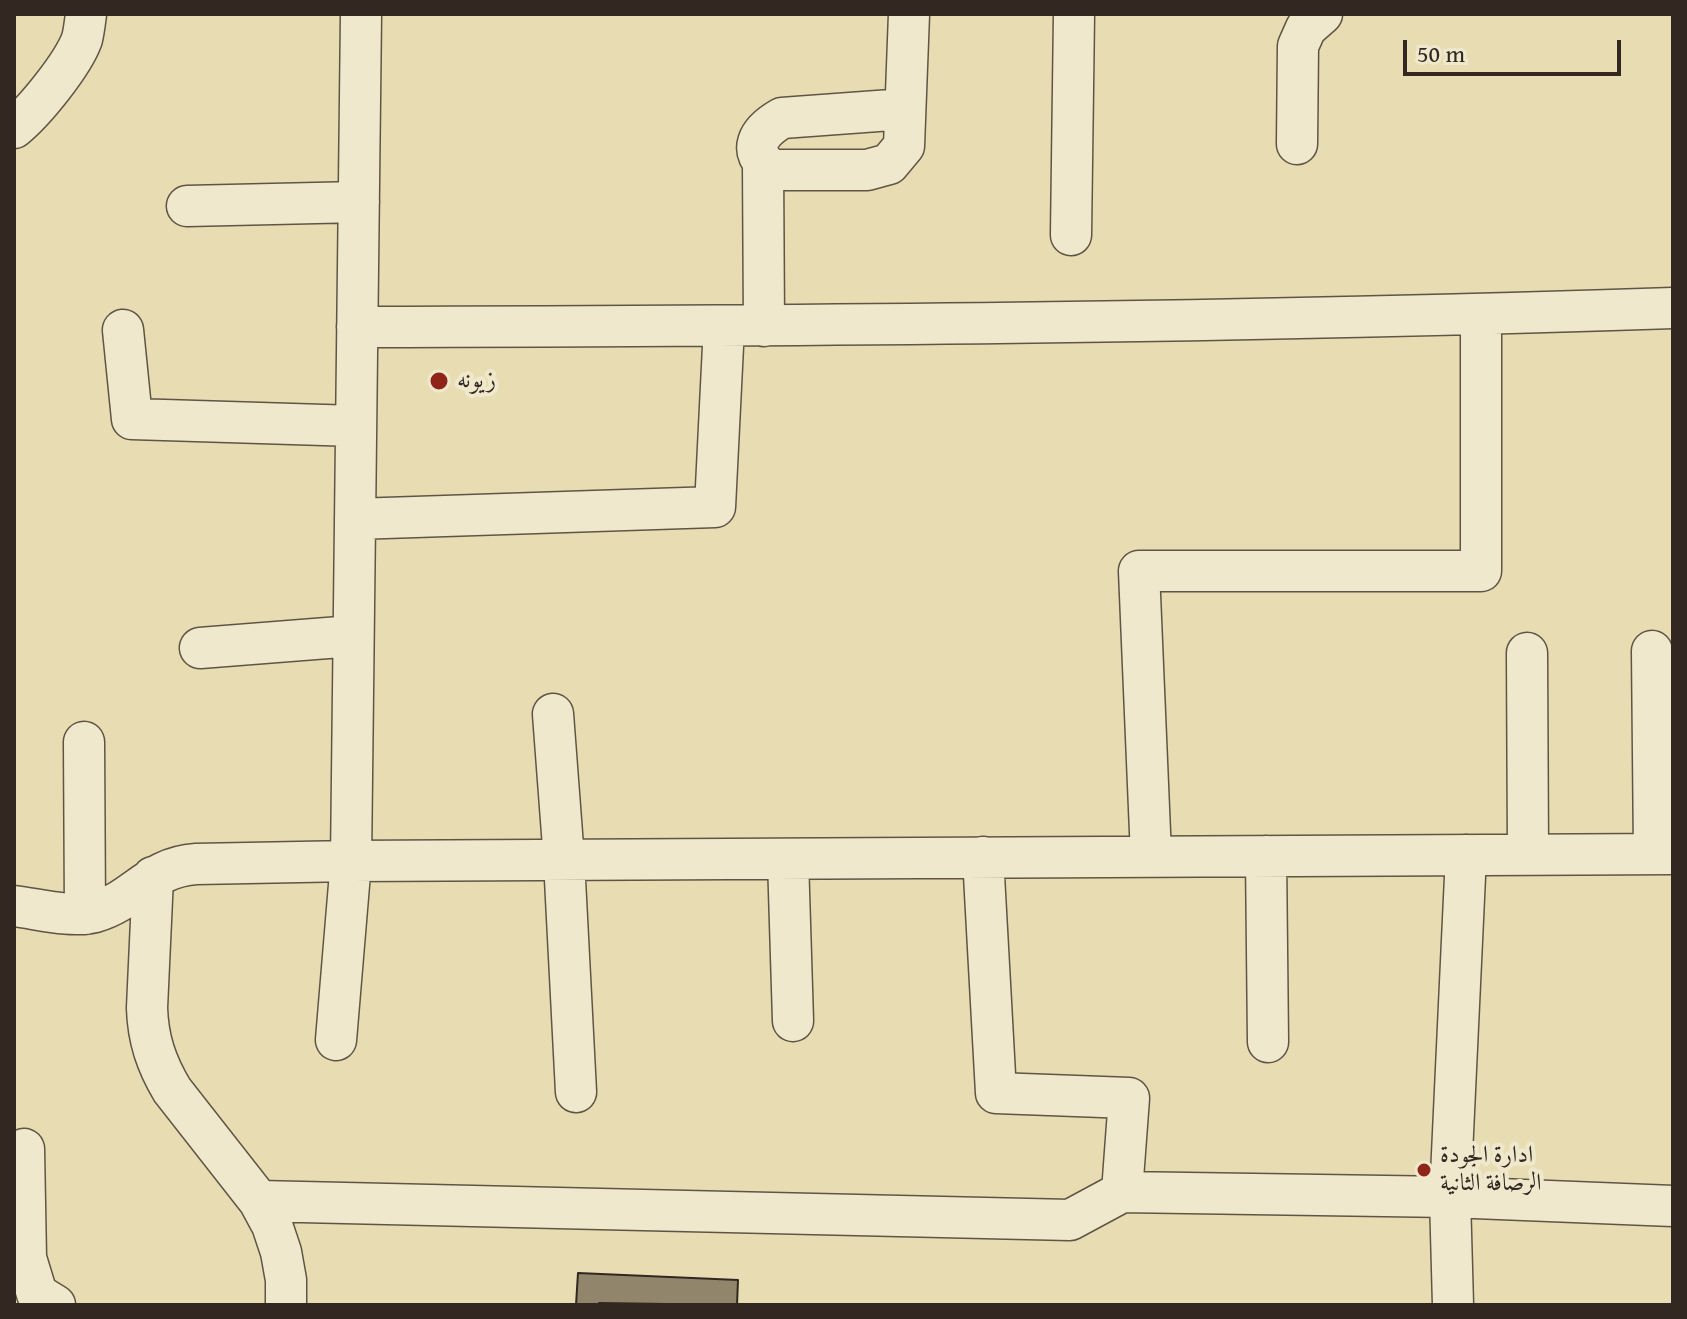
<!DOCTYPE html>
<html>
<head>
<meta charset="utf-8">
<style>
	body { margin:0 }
	#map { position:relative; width:1687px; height:1319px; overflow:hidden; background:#e7dcb2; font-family:"Gentium Book Plus",serif }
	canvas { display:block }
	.frame { position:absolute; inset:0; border:16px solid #332821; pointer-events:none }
	.scale { position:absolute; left:1403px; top:40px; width:218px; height:36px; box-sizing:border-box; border:4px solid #332821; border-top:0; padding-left:10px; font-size:24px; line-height:28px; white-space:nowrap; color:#332821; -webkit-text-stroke:6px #efe8cd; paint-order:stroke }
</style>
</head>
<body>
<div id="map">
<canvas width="1687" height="1319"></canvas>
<div class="frame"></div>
<div class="scale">50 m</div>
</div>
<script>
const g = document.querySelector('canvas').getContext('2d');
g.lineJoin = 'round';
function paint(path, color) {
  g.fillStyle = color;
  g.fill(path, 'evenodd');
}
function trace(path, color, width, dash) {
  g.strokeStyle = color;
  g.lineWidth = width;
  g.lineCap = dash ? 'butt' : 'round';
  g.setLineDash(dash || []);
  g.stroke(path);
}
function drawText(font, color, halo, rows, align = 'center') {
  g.font = font + ' "Gentium Book Plus",Amiri,serif';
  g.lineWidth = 8;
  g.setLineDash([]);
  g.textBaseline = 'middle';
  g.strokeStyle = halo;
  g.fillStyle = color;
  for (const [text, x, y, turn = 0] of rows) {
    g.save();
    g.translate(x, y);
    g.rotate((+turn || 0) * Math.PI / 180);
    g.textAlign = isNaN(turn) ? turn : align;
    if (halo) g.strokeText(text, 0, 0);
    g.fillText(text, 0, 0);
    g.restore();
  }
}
const building = new Path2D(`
	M578,1273L738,1280L737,1305L599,1303V1305H576Z`);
paint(building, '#91866c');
trace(building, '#332821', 2);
const minor = new Path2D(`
	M905,109L782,118C759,131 745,151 772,170H867L889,164L904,146L909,14
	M14,128C35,111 73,64 82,39C84,31 85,22 86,14
	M1297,144L1298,46L1306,28L1322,14
	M763,164L764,326
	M187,206L359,202
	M1071,235L1074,14
	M357,327C796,326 1235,323 1673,308
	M123,330L132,419L356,426
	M355,519L715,507L724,326
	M200,648L353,636
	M1652,651L1654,854
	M1527,653L1528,854
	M553,714L564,860L576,1092
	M84,742L85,914
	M1151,856L1139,571H1481V315
	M1266,856L1268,1042
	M983,857L996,1093L1129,1098L1122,1192
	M788,859L793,1021
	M153,877L147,1008C148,1039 156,1063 172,1090L259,1201L272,1225L281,1252L286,1280V1305
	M14,906C39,909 70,918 95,912C134,901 150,867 196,864L351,861L1673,854
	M336,1040L351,861L361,14
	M24,1149L26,1258L37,1294L55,1305
	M259,1201L1070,1220L1122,1192L1450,1197L1673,1206
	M1453,1305L1450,1197L1466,855`);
trace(minor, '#605545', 43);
trace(minor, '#efe8cd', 40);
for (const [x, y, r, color] of [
	[439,381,10,"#8f2418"],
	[1424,1170,8,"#8f2418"]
]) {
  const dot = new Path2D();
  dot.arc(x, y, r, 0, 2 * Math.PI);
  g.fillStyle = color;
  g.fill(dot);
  trace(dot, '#efe8cd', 3);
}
drawText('24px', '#332821', '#efe8cd', [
	["زيونه",457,381],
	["ادارة الجودة",1440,1156],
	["الرصافة الثانية",1440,1184]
], 'left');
</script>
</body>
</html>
